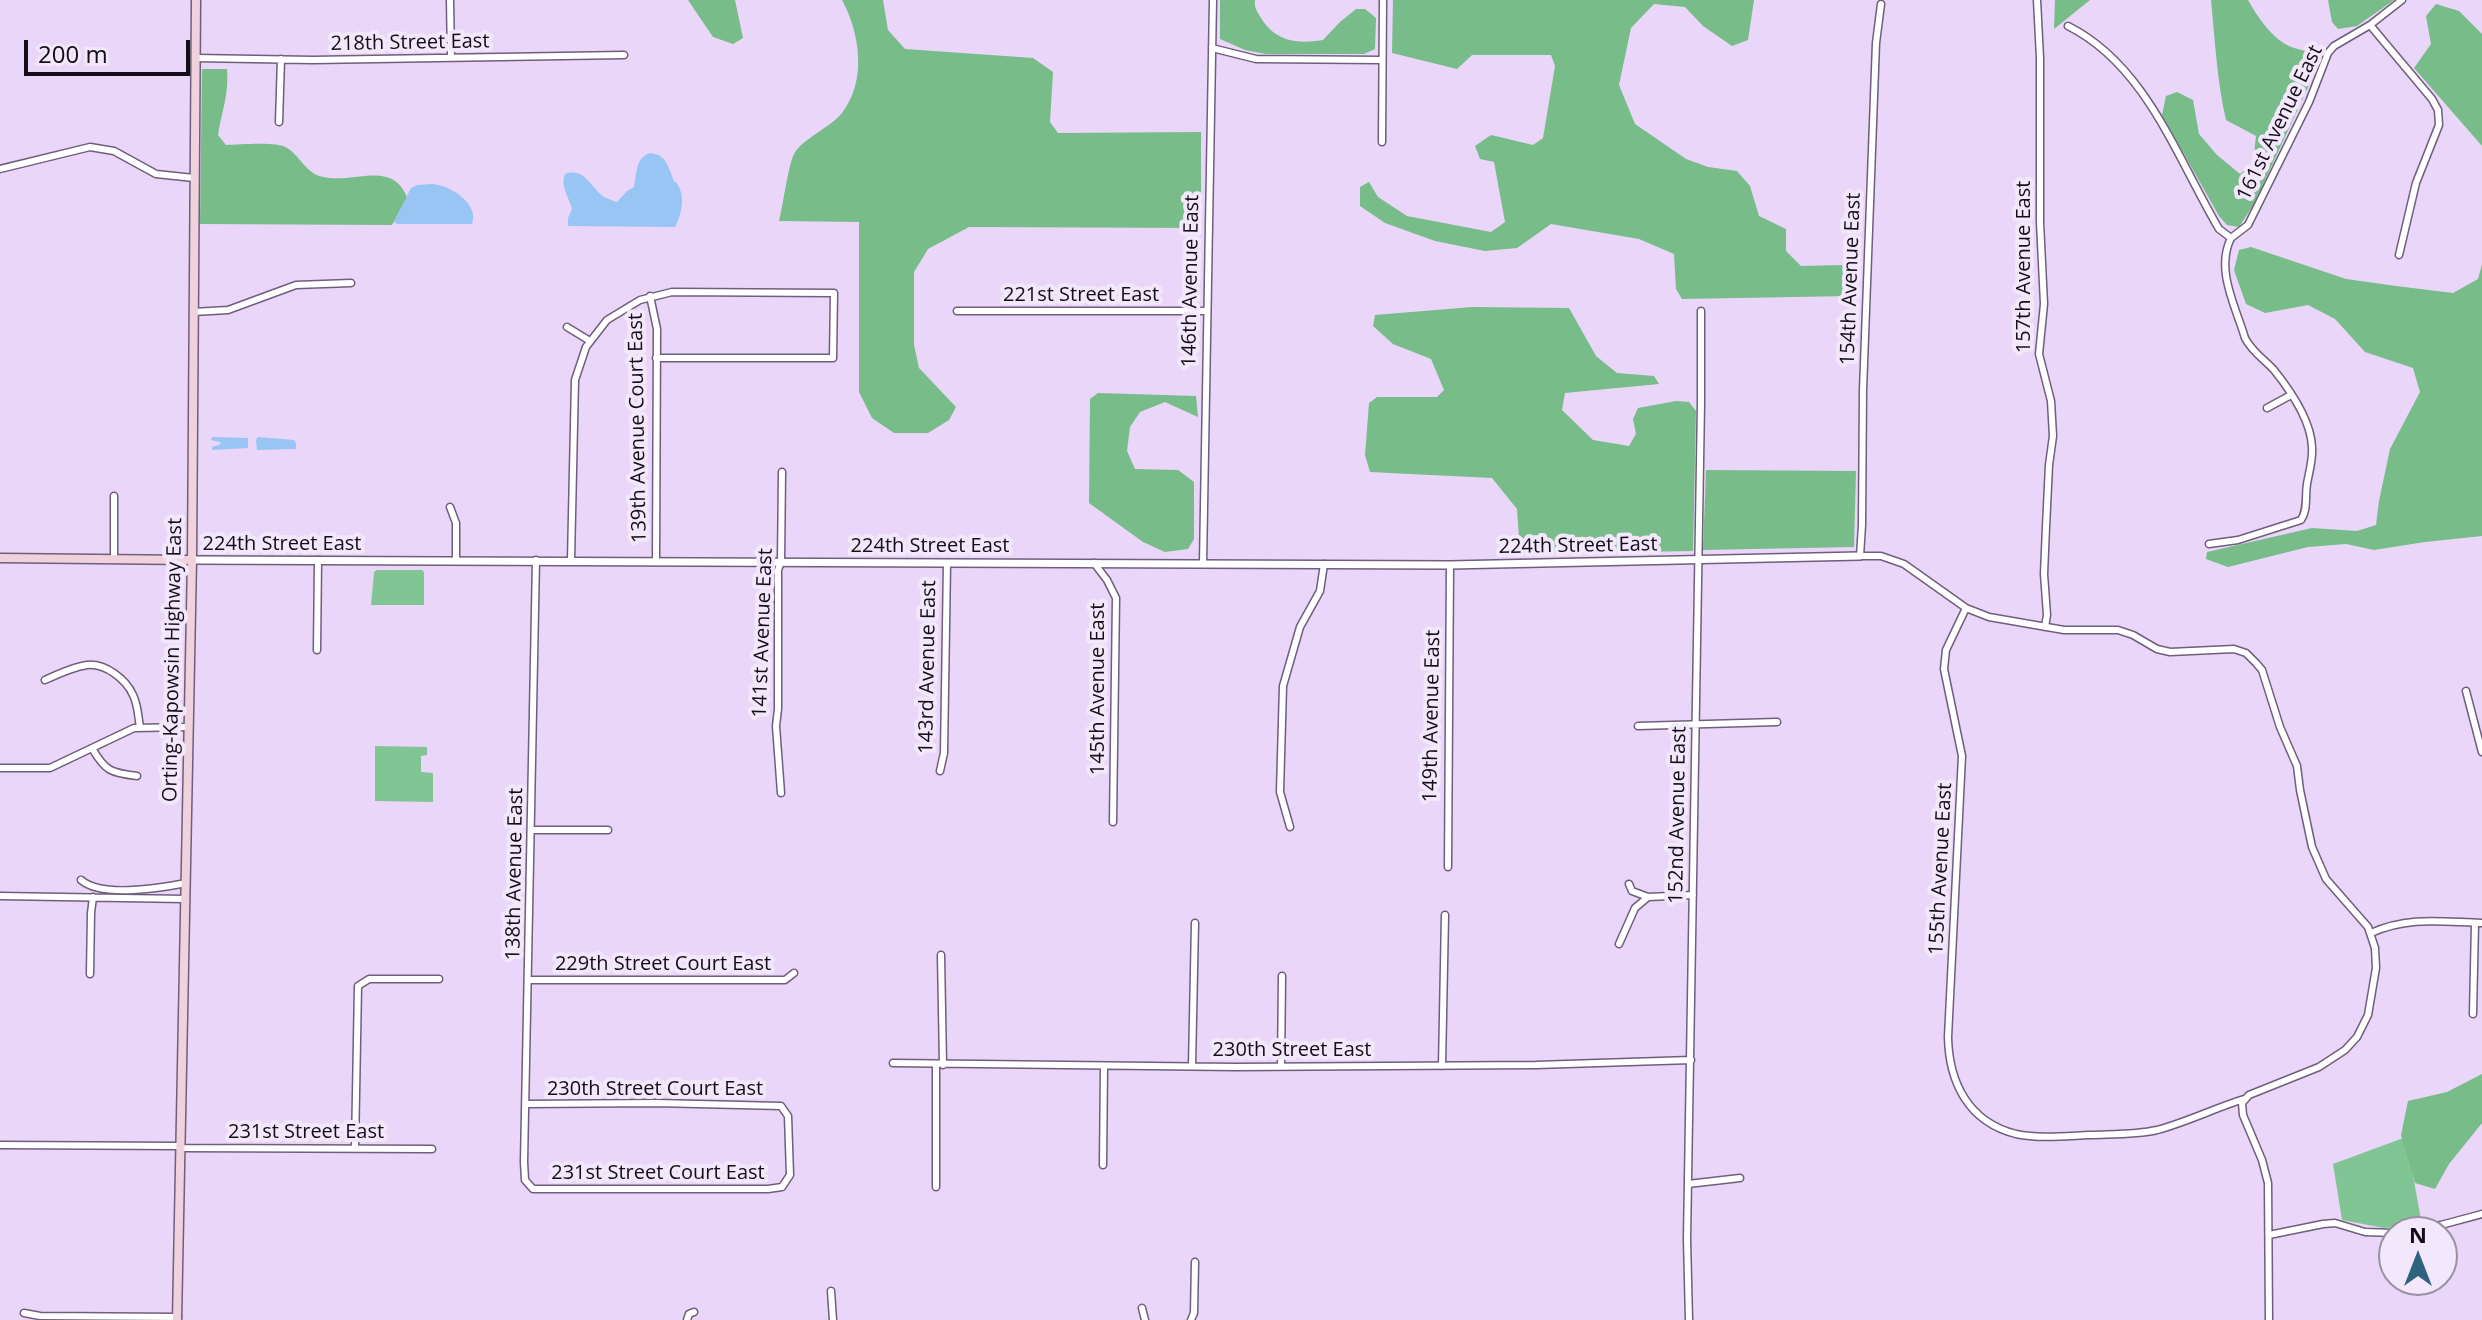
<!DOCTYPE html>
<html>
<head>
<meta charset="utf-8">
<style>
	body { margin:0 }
	#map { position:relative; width:2482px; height:1320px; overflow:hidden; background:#e9d6f8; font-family:"Open Sans",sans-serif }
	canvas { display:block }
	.north { position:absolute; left:2378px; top:1216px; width:80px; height:80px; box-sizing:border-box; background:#f2e7fb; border:2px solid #9990a0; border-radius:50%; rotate:0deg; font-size:22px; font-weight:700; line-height:32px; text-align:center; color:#140d18 }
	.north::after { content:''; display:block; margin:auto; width:28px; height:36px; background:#2f627f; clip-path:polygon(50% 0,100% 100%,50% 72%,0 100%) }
	.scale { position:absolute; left:24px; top:40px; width:166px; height:36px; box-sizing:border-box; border:4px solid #140d18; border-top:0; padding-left:10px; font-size:24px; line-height:28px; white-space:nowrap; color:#140d18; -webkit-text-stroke:6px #f2e7fb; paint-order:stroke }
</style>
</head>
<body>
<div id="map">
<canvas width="2482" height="1320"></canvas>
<div class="north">N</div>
<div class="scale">200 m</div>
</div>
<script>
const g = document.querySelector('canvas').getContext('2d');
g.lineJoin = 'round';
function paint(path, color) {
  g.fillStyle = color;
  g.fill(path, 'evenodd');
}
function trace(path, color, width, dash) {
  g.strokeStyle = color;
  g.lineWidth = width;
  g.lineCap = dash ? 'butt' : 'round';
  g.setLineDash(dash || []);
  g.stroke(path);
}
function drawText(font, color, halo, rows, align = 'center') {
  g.font = font + ' "Open Sans",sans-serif';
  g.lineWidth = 8;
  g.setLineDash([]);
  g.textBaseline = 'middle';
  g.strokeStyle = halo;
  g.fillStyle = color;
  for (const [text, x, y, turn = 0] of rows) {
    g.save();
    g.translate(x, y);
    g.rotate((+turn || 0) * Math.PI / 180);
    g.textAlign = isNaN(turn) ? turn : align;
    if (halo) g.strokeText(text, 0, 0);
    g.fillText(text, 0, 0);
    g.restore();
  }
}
paint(new Path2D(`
	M377,570H422L424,572V605H371L374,572Z
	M375,746L427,747V755L421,756V772L433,773V802L375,801Z
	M2406,1137L2422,1225L2384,1228L2342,1220L2333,1164Z`), '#82c594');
paint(new Path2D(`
	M688,0H735L743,38L733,44L713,37Z
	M842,0H883L888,30L905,49L1033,58L1053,72L1050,122L1058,133L1201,132V228L969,227L928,249L914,272V345L919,368L956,407L949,420L928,433H894L872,418L859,392V222L779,221C783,206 788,166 794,154C802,139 831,127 842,113C867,81 860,33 842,0Z
	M1220,0H1255C1254,8 1257,11 1261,18C1276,42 1297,44 1323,40L1340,22L1356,9H1365L1376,18L1375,49L1364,54H1266L1245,50L1220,39Z
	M1393,0H1754L1748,40L1732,46L1703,26L1685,7L1654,4L1631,28L1619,85L1635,124L1686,159L1708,167L1737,171L1750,186L1759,216L1786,229V251L1801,266L1844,265L1854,284L1849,296L1682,299L1676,289L1674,254L1639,239L1551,224L1517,248L1485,251L1435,241L1385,223L1360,206V187L1369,182L1378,197L1407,216L1491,232L1505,222L1494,162L1480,159L1475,146L1491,135L1533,145L1543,138L1555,66L1551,55H1472L1457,69L1392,53Z
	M2055,0H2090L2054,29Z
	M2211,0H2248C2257,16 2269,34 2285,44C2297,51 2310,49 2321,59L2254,204L2239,227L2227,225L2219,216L2162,115L2166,96L2177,92L2193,100L2199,134L2217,155L2240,174L2253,163L2256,136L2226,120C2217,81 2215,40 2211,0Z
	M2328,0H2394L2357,26L2338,29L2332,22Z
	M2436,4L2459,11L2482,34V146L2414,68L2431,44L2426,16Z
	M202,69H227C229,95 222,110 218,135L226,145C240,145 276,141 287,148C300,156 304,170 319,176C351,186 391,158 407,197L392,225L200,224Z
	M2251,247L2346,279L2396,286L2453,293L2478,279L2482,264V536L2425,542L2374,550L2346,544L2308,547L2228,567L2206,559L2207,552L2312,528L2357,531L2376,525L2379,501L2390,449L2420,392L2413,368L2365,352L2335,319L2308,305L2265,313L2246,304L2234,270L2239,250Z
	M1472,307L1569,308L1596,356L1617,373L1654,376L1659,384L1565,393L1562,410L1593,440L1629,446L1636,434L1633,419L1638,408L1676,401L1689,402L1696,411L1693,551L1524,554L1519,538L1517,509L1492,478L1370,472L1365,455L1369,403L1377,397H1437L1444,390L1431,359L1393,344L1373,326L1375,315Z
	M1098,393L1196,396L1198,417L1165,402L1140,412L1130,427L1127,451L1135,469L1178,470L1194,482V539L1188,549L1165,552L1143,542L1089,503L1090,399Z
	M1706,470L1856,471L1854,547L1703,550Z
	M2482,1074V1123L2449,1164L2435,1189L2415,1183L2401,1135L2408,1101L2447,1092Z`), '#77bc89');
paint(new Path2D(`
	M650,153C665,155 667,163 672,176C676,187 674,177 679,187C685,200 681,215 675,227L568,226V218L572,209C569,197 560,186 565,174C585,167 590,187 604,197C604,197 616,202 617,202L627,191L634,187C637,174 635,158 650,153Z
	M432,184C450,185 480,204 472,224H397L394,222L411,188L417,185Z
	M212,437L248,438V448L212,450V447L221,444L220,442L211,440Z
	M258,437L294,440L296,443V449L257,450L256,440Z`), '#99c5f4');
const minor = new Path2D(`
	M450,0L451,58
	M2037,0L2040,58V222L2044,304L2039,354L2051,401L2053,436L2049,465L2046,527L2044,574L2047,615L2045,627
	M1881,4L1876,43L1863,390L1862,525L1860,556H1881L1904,564L1966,608L1989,617L2064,630H2118L2133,635L2157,649L2170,652L2234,649L2246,653L2256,663L2262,670L2280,727L2297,766L2300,790L2312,847L2326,879L2368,927L2375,948L2376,968L2368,1015L2357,1037L2345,1050L2319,1067L2249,1095L2242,1103L2243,1115L2262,1160L2268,1183L2269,1320
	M2370,25L2432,99L2438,110L2439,125L2416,183L2399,255
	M2068,26C2146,65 2177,158 2219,229L2231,238
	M1212,48L1256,59L1382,60
	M195,58L313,60L624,55
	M279,122L281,59
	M1382,142L1383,0
	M0,169L90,147L114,151L156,174L194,178
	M2231,238L2248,225L2309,102L2328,53L2334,46L2370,25L2402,0
	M650,296L657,329L656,561
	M957,311H1206
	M193,312L228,310L296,285L351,283
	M567,327L590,341
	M2267,408L2291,395
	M450,507L456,523V560
	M2209,544L2238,540L2301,520C2308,510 2305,496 2307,484C2309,472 2313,460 2312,447C2311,421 2290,390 2274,370C2264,359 2252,352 2245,338C2236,307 2215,270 2231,238
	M114,559V496
	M571,560L575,380L586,347L607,320L640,300L672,292L834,293L833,358H656
	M1094,563L1107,580L1116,598L1113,822
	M1203,563L1213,0
	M1966,608L1946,650L1944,669L1962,756L1948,1037C1949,1082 1968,1122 2016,1134C2040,1139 2066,1136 2090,1135C2112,1134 2135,1135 2157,1130C2187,1122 2215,1108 2244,1099
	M317,650L318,560
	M45,680C58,674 73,667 87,665C105,663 126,679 133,695C138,705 138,716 140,727
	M2466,691L2482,752
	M1638,726L1777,722
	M92,748C105,771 111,773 137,776
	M0,768H50L134,728L189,727
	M940,771L944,753L947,563
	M781,793L776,726L778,709V570L781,562L782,472
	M1290,827L1280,792L1283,686L1300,627L1320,591L1324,564
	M532,830H608
	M1448,867L1450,565
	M81,880C102,898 160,888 186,883
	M1629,884L1632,891L1648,897L1693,895
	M0,896L185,899
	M2371,933C2409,916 2442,922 2482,923
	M1619,944L1635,908L1648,897
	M941,955L943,1065
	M90,974L91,913L93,897
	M529,980H785L794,973
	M2473,1014L2475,923
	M893,1063L1236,1067L1536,1065L1691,1060
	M936,1065V1187
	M1192,1066L1195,923
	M1281,1066L1282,976
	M1442,1066L1445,915
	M526,1104L656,1103L781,1106L788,1116L790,1175L782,1187L768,1189H533L525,1180L524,1162L536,560
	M0,1145L181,1146
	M181,1148L432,1149
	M355,1148L358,986L369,979H439
	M1103,1165L1104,1066
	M1688,1184L1740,1178
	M2401,1232L2441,1225L2482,1214
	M2269,1235L2323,1224L2335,1223L2365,1232L2394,1233
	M831,1291L833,1320
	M1142,1308L1145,1320
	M24,1313L40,1316L178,1317
	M687,1320L689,1314L694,1312
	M1191,1320L1194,1313L1195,1262
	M1689,1320L1687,1239L1701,403V311`);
const tertiary = new Path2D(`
	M192,560L1450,565L1860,556`);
const secondary = new Path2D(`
	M0,558L192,560
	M177,1320L192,560L196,0`);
trace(minor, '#705e7c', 9);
trace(tertiary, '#705e7c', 10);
trace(secondary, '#705e7c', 11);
trace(minor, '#fff', 6);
trace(tertiary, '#fff', 7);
trace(secondary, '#efd2dc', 8);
drawText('20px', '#140d18', '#f2e7fb', [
	["218th Street East",410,43,-1],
	["161st Avenue East",2280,123,-64],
	["157th Avenue East",2024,267,-90],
	["154th Avenue East",1851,279,-88],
	["146th Avenue East",1191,281,-89],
	["221st Street East",1081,295],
	["139th Avenue Court East",638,428,-91],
	["224th Street East",282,544],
	["224th Street East",930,546],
	["224th Street East",1578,546,-1],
	["141st Avenue East",763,633,-88],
	["Orting-Kapowsin Highway East",173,660,-89],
	["143rd Avenue East",928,667,-89],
	["145th Avenue East",1098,689,-90],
	["149th Avenue East",1432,716,-89],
	["152nd Avenue East",1678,815,-89],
	["155th Avenue East",1941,869,-87],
	["138th Avenue East",515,874,-89],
	["229th Street Court East",663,964],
	["230th Street East",1292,1050],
	["230th Street Court East",655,1089],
	["231st Street East",306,1132],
	["231st Street Court East",658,1173]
]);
</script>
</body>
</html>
